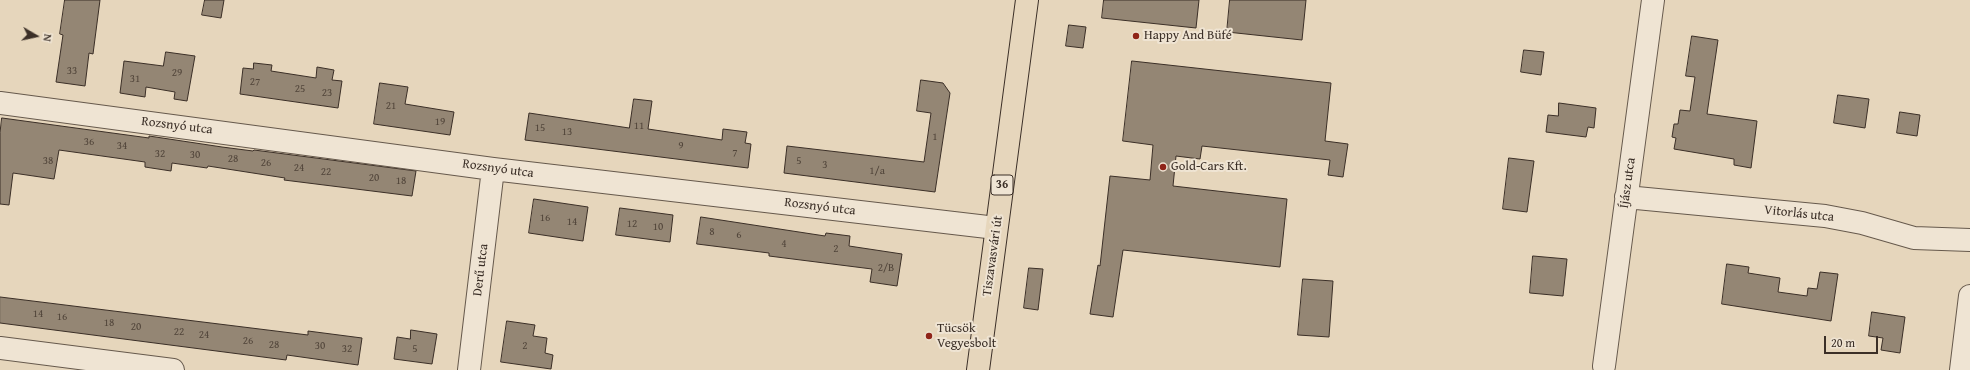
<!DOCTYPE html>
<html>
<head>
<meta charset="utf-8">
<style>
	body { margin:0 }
	#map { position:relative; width:1970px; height:370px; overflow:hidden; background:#e6d6bc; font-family:"Gentium Book Plus",serif }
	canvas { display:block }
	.north { position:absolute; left:16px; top:16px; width:40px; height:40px; -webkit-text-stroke:3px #efe4d3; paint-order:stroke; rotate:99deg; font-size:11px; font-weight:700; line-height:16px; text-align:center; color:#3b2f27 }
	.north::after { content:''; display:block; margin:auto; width:14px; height:18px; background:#3b2f27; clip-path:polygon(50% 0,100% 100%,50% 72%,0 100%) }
	.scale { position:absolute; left:1824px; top:336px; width:54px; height:18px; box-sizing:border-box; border:2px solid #3b2f27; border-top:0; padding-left:5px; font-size:12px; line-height:14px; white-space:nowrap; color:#3b2f27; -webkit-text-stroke:3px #efe4d3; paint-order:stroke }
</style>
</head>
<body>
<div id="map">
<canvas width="1970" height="370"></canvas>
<div class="north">N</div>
<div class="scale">20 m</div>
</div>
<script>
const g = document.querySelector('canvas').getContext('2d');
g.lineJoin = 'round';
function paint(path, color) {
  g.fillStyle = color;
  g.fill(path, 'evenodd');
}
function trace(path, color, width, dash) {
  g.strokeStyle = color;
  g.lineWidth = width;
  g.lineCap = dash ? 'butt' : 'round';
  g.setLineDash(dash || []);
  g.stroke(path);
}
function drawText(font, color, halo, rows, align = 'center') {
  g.font = font + ' "Gentium Book Plus",serif';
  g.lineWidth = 4;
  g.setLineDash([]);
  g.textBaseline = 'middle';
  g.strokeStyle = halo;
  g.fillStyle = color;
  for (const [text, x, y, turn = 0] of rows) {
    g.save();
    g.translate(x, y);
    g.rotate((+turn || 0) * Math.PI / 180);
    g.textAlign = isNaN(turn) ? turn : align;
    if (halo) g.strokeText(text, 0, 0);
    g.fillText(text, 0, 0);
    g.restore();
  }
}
const building = new Path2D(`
	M65,0H100L93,54L89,53L85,86L56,82L63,35L60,34Z
	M205,0H224L221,18L202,15Z
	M1104,0H1199L1196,28L1102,18Z
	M1230,0H1306L1302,40L1227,32Z
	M1069,25L1086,27L1083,48L1066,46Z
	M1692,36L1718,40L1707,114L1757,121L1751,168L1734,165V159L1674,149L1676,138L1672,137L1674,124H1678L1680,110L1690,111L1695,77L1686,76Z
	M1524,50L1544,52L1541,75L1521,72Z
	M166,52L195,56L187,101L174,99L175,92L146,87L145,97L120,93L124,61L163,66Z
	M1132,61L1331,83L1325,141L1348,144L1343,177L1328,175L1330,160L1202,146L1200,159L1176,156L1173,186L1287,199L1280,267L1123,250L1113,317L1090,314L1098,265L1100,266L1110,176L1150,180L1153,145L1123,141Z
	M254,63L272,65L271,71L316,78L317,67L334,70L332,80L342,81L338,108L240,94L243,68L253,69Z
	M921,80L943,83L950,93L935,192L784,173L787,146L924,162L931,113L917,111Z
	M380,83L408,87L405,104L454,112L450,135L374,124Z
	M1838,95L1869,99L1865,128L1834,123Z
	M634,99L652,101L648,129L722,140L723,129L747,132L745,143L751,144L748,168L525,140L529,113L629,128Z
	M1559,103L1596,108L1594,128L1588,127L1586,137L1546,132L1548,115L1558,116Z
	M1900,112L1920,115L1917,136L1897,133Z
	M2,118L149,138V136L222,147L253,151L254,150L416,171L412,196L284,180L285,178L208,166L207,168L172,163L171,171L145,167V162L59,150L54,179L13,173L9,205L0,204V133Z
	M1509,158L1534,161L1527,212L1503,209Z
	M534,199L588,207L583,241L529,233Z
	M620,208L673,215L670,242L616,235Z
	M701,217L825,236L826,233L850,236L849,246L902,254L897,286L870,282L872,269L769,256V253L697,244Z
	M1533,256L1567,259L1563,296L1530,293Z
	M1727,264L1749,267L1748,273L1780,278L1778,292L1807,296L1808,288L1817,289L1820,272L1838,274L1831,321L1722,304Z
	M1029,268L1043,269L1038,310L1024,308Z
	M1303,279L1333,281L1329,337L1298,335Z
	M0,297L308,335V331L362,338L358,365L287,355L286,360L0,323Z
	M1872,312L1905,317L1900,353L1881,350L1883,338L1869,336Z
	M507,321L535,325L533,336L547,338L545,353L553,355L551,369L501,362Z
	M411,330L437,334L432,364L394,359L397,337L410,339Z`);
paint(building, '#948674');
trace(building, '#3b2f27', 1);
const minor = new Path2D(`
	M0,103L493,169L996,228
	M1626,197L1825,216L1862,223L1914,238L1970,240
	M0,348L173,370
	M1604,366L1653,0
	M469,370L493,169
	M1961,370L1970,296`);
const major = new Path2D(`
	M978,370L1027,0`);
trace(minor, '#66594c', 24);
trace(major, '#3b2f27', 24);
trace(minor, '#efe4d3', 22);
trace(major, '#e6d6bc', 22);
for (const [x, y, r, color] of [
	[1136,36,4,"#8f2418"],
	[1163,167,4,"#8f2418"],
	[929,336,4,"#8f2418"]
]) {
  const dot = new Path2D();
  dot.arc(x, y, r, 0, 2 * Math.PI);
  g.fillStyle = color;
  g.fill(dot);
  trace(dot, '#efe4d3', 1.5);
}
drawText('11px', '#51453a', null, [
	["33",72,71],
	["29",177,73],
	["31",135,79],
	["27",255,82],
	["25",300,89],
	["23",327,93],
	["21",391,106],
	["19",440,122],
	["11",639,126],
	["15",540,128],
	["13",567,132],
	["1",935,137],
	["36",89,142],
	["34",122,146],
	["9",681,146],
	["7",735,153],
	["32",160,154],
	["30",195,155],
	["28",233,159],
	["38",48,161],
	["5",799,161],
	["26",266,163],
	["3",825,165],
	["24",299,168],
	["1/a",877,171],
	["22",326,172],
	["20",374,178],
	["18",401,181],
	["16",545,218],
	["14",572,222],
	["12",632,224],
	["10",658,227],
	["8",712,232],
	["6",739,235],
	["4",784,244],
	["2",836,249],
	["2/B",886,268],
	["14",38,314],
	["16",62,317],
	["18",109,323],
	["20",136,327],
	["22",179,332],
	["24",204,335],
	["26",248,341],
	["28",274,345],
	["30",320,346],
	["2",525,346],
	["32",347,349],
	["5",415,349]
]);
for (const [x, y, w] of [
	[1002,185,22]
]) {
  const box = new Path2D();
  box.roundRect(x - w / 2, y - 10, w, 20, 3);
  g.fillStyle = '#efe4d3';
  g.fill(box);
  trace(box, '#3b2f27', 1);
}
drawText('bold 12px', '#3b2f27', null, [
	["36",1002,185]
]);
drawText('13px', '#3b2f27', '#efe4d3', [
	["Happy And Büfé",1144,36],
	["Gold-Cars Kft.",1171,167],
	["Tücsök",937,329],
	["Vegyesbolt",937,344]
], 'left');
drawText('13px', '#3b2f27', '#efe4d3', [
	["Rozsnyó utca",177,126,7],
	["Rozsnyó utca",498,169,8],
	["Íjász utca",1628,183,-82],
	["Rozsnyó utca",820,207,7],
	["Vitorlás utca",1799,214,6],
	["Tiszavasvári út",993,256,-82],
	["Derű utca",481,270,-83]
]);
</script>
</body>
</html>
